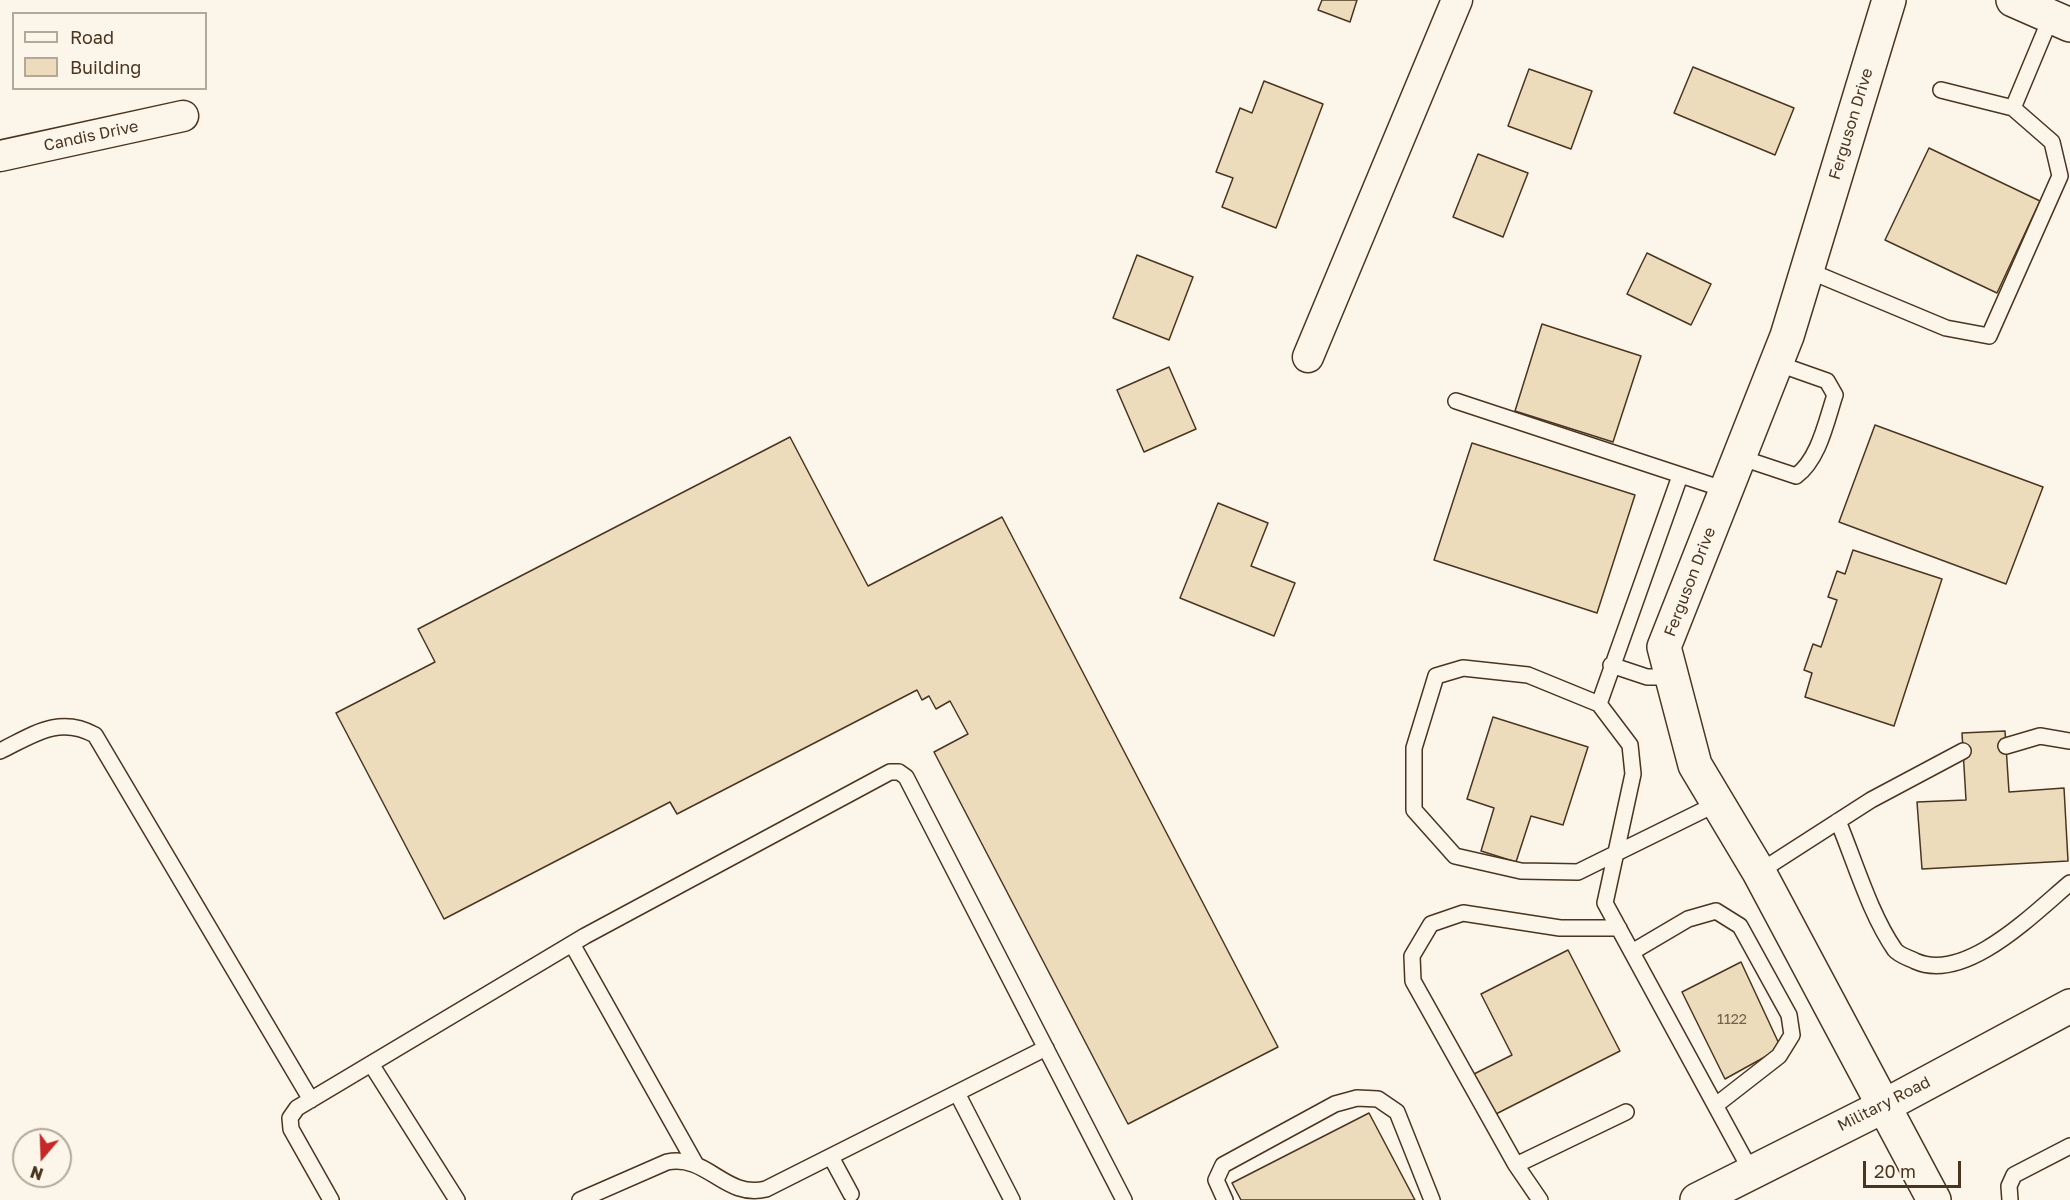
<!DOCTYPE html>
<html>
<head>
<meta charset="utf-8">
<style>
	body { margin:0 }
	#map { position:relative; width:2070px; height:1200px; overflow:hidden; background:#fbf6e9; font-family:"Golos Text",sans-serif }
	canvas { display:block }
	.legend { position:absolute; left:12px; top:12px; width:195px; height:78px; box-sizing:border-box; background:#fbf6e9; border:2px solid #b4a999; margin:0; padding:8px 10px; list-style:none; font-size:18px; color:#4a3520 }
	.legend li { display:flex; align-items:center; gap:12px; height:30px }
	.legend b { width:30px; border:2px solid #b4a999 }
	.north { position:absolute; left:12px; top:1128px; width:60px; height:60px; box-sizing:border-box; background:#fbf6e9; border:2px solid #b4a999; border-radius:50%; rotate:199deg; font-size:16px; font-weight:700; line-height:24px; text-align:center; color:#4a3520 }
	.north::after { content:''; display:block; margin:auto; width:21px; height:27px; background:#c62828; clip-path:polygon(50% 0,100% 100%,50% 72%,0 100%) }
	.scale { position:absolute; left:1863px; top:1161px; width:98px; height:27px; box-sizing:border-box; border:3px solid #4a3520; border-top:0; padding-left:8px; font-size:18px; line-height:21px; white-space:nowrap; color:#4a3520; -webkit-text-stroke:4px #fbf6e9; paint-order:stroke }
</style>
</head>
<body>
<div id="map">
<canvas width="2070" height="1200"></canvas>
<ul class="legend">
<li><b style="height:8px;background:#fbf6e9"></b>Road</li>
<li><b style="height:16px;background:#ecdcbc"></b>Building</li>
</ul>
<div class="north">N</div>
<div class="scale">20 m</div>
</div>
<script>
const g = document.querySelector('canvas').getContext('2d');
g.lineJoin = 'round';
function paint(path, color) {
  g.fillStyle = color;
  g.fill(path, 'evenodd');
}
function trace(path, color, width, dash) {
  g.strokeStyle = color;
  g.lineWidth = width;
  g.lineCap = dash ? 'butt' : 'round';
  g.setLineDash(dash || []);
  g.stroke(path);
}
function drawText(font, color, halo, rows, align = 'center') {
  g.font = font + ' "Golos Text",sans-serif';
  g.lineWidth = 4.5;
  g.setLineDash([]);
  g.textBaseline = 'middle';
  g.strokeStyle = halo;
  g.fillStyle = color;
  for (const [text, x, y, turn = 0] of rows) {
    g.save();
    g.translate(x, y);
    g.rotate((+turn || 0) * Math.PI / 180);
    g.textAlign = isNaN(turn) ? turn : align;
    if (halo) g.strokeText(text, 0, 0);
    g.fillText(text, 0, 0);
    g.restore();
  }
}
const building = new Path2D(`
	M1322,0H1357L1350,22L1318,10Z
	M1693,67L1794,108L1775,155L1674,113Z
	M1529,69L1592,91L1571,149L1508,126Z
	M1264,81L1323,104L1276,228L1222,207L1233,178L1216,172L1240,108L1252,113Z
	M1929,148L2040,201L1997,293L1885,240Z
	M1478,154L1528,173L1503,237L1453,217Z
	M1647,253L1711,284L1691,325L1627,294Z
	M1137,255L1193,277L1169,340L1113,318Z
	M1542,324L1641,356L1613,442L1515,411Z
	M1169,367L1196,429L1144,452L1117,390Z
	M1875,425L2043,487L2006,584L1839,522Z
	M790,437L868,586L1002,517L1278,1047L1128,1124L934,752L968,734L950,701L936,709L929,696L922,700L917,690L677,814L670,802L444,919L336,713L435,662L418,629Z
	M1472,443L1635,495L1597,613L1434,560Z
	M1218,503L1268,523L1251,566L1295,583L1274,636L1180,598Z
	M1853,550L1942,579L1894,726L1805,697L1812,673L1804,670L1813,644L1821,647L1837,600L1828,597L1837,571L1845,574Z
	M1493,717L1588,747L1563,825L1531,816L1516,862L1481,851L1494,808L1467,799Z
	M2005,731L2009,792L2064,788L2068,861L1922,869L1917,802L1966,800L1962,733Z
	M1568,950L1620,1051L1494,1115L1474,1074L1512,1055L1481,994Z
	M1741,962L1781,1048L1725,1079L1682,992Z
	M1369,1113L1415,1200H1241L1232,1183Z`);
paint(building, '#ecdcbc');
trace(building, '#4a3520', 1.5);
const lane = new Path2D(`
	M2013,108L2051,17
	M1807,270L1946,328L1989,336L2060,176L2052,142L2013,108L1941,90
	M1456,401L1726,490
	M1739,457L1796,476C1819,459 1826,422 1835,395L1827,381L1776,363
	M1611,665L1647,677H1672
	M1599,704L1680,476
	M2006,746L2040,736L2070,741
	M0,751C33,735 59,715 95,735L311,1100
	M1718,803L1578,872L1521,871L1455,856L1414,810V748L1436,676L1463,668L1528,675L1599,704L1630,745L1633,774L1605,903L1751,1171
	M1838,821C1855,862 1870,914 1895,950C1899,955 1909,958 1915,961C1965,984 2034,913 2070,883
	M1759,872L1871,800L1963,751
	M572,944L695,1163
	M1632,952L1688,919L1716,911L1740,926L1789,1015L1792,1035L1779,1056L1716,1105
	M371,1064L457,1200
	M957,1093L1012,1200
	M831,1157L851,1194
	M1516,1165L1626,1112
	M331,1200L291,1129L290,1118L297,1108L585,936L890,772H899L906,777L1124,1200
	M580,1200L667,1162C708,1154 724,1199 766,1189L1046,1048
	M1225,1200L1216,1180L1223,1165L1335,1104L1357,1098L1378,1099L1397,1112L1432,1200
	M1540,1200L1516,1165L1413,981L1412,956L1431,924L1463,913L1560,928H1619
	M2010,1200L2009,1186L2014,1175L2070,1146`);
const street = new Path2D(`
	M0,156L183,116
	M1308,357L1457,0`);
const secondary = new Path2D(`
	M1889,0L1787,336L1664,647L1695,765L1759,872L1934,1200
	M2013,0L2070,25`);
const primary = new Path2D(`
	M1697,1200L1884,1106L2070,1006`);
trace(lane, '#4a3520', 18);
trace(street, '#4a3520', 33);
trace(secondary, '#4a3520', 36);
trace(primary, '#4a3520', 36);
trace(lane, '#fbf6e9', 15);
trace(street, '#fbf6e9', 30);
trace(secondary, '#fbf6e9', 33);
trace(primary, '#fbf6e9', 33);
drawText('14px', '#725f47', null, [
	["1122",1732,1020]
]);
drawText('16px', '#4a3520', '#fbf6e9', [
	["Ferguson Drive",1851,124,-73],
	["Candis Drive",91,136,-12],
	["Ferguson Drive",1690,582,-69],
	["Military Road",1884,1104,-27]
]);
</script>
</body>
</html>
